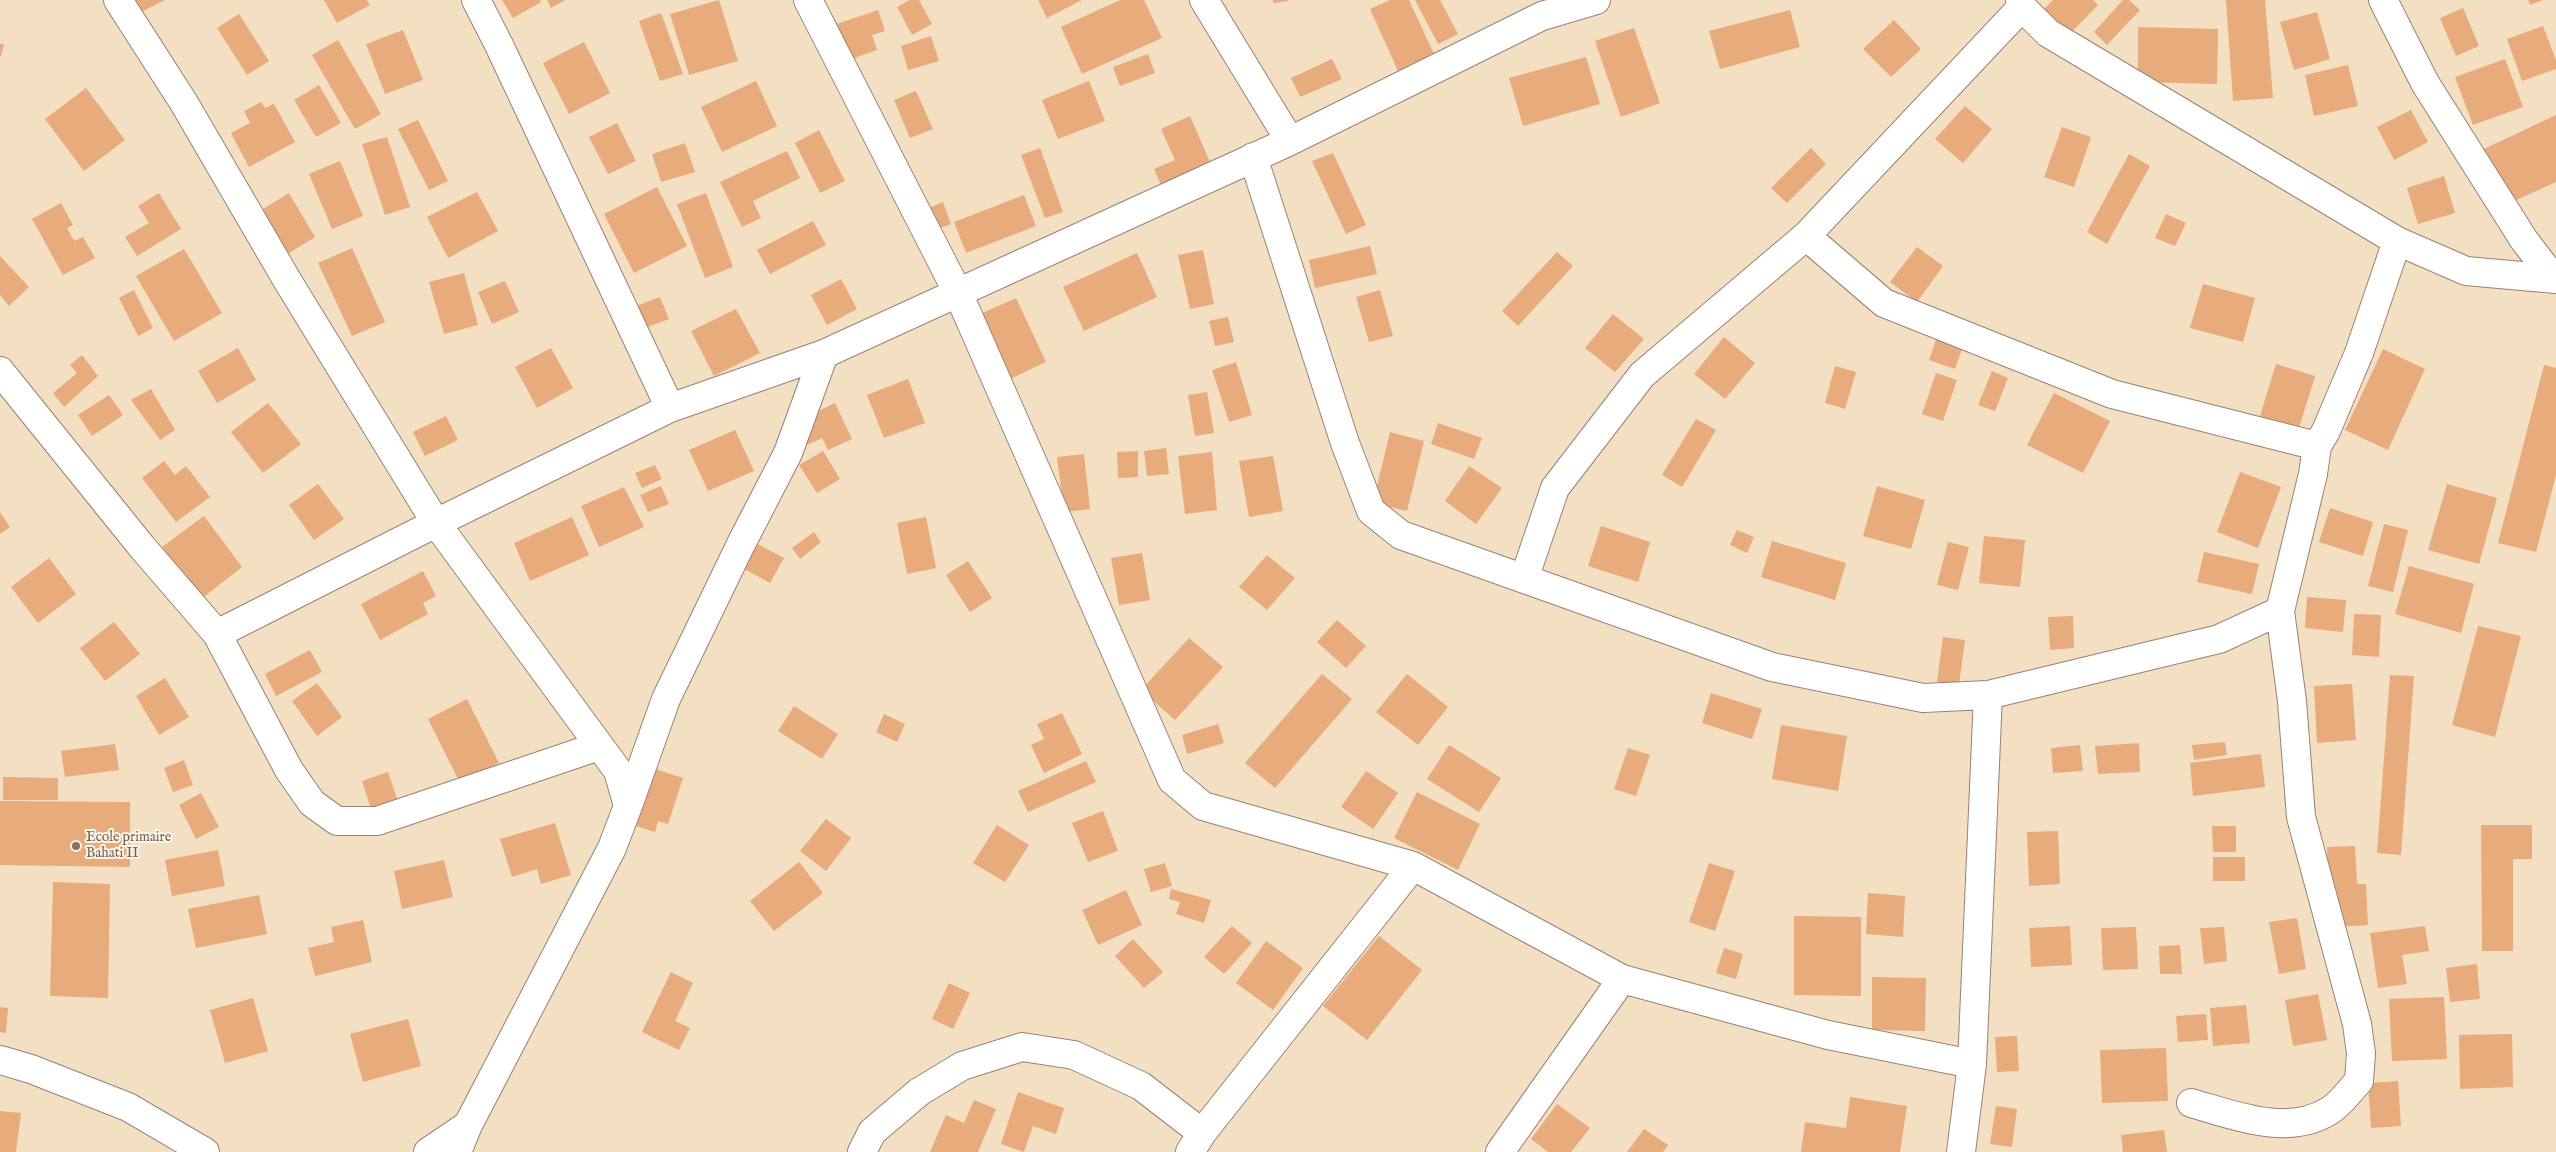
<!DOCTYPE html>
<html>
<head>
<meta charset="utf-8">
<style>
	body { margin:0 }
	canvas { display:block; background:#f3dfc1 }
</style>
</head>
<body>
<canvas width="2556" height="1152"></canvas>
<script>
const g = document.querySelector('canvas').getContext('2d');
g.lineJoin = 'round';
function paint(path, color) {
  g.fillStyle = color;
  g.fill(path, 'evenodd');
}
function trace(path, color, width, dash) {
  g.strokeStyle = color;
  g.lineWidth = width;
  g.lineCap = dash ? 'butt' : 'round';
  g.setLineDash(dash || []);
  g.stroke(path);
}
function drawText(font, color, halo, rows, align = 'center') {
  g.font = font + ' "IM FELL English",serif';
  g.lineWidth = 4;
  g.setLineDash([]);
  g.textBaseline = 'middle';
  g.strokeStyle = halo;
  g.fillStyle = color;
  for (const [text, x, y, turn = 0] of rows) {
    g.save();
    g.translate(x, y);
    g.rotate((+turn || 0) * Math.PI / 180);
    g.textAlign = isNaN(turn) ? turn : align;
    if (halo) g.strokeText(text, 0, 0);
    g.fillText(text, 0, 0);
    g.restore();
  }
}
paint(new Path2D(`
	M133,0H165L139,13Z
	M324,0H367L370,5L337,23Z
	M502,0H540L541,2L513,18Z
	M547,0H565L551,8Z
	M719,0L738,61L689,75L670,14Z
	M910,0H919L932,24L912,35L897,7Z
	M1038,0H1082L1047,18Z
	M1120,0H1144L1162,38L1082,74L1061,27Z
	M1273,0H1288V1L1273,3Z
	M1390,0H1409L1434,54L1398,71L1370,9Z
	M1415,0H1440L1458,34L1438,44Z
	M2053,0H2093L2098,5L2062,42L2036,17Z
	M2123,0H2129L2140,10L2107,45L2094,32Z
	M2226,0H2265L2273,98L2233,101Z
	M2528,0H2543L2530,5Z
	M2463,8L2479,46L2456,56L2440,18Z
	M878,10L885,31L872,35L877,50L849,60L837,24Z
	M1790,10L1800,47L1720,69L1709,31Z
	M2317,12L2330,59L2294,70L2280,22Z
	M661,13L683,74L660,81L639,21Z
	M239,14L269,61L247,75L217,28Z
	M1894,20L1921,49L1891,77L1863,49Z
	M2543,26L2556,60V69L2522,81L2507,39Z
	M2138,27L2218,29L2217,84L2138,82Z
	M1634,28L1660,103L1621,117L1595,41Z
	M403,30L423,80L385,94L366,44Z
	M931,36L939,61L908,70L901,46Z
	M338,40L381,114L355,129L312,55Z
	M584,42L610,93L569,114L543,63Z
	M0,44H4L1,56H0Z
	M1148,54L1155,73L1120,86L1113,67Z
	M1586,57L1600,104L1523,126L1509,78Z
	M1332,59L1342,79L1300,97L1291,78Z
	M2505,59L2523,107L2473,125L2455,77Z
	M2348,65L2358,106L2314,116L2305,75Z
	M756,81L777,126L722,152L701,107Z
	M1089,81L1105,121L1058,139L1042,100Z
	M319,85L341,123L316,137L294,100Z
	M86,88L125,140L84,171L45,119Z
	M916,91L933,129L910,138L894,100Z
	M261,102L265,108L274,104L295,142L249,167L231,133L250,123L244,111Z
	M1965,106L1992,129L1963,163L1935,139Z
	M2411,110L2428,142L2394,160L2377,127Z
	M2556,115V182L2510,203L2484,149Z
	M1190,116L1213,169L1164,192L1154,169L1175,160L1161,129Z
	M418,120L448,181L429,190L398,129Z
	M617,123L636,161L608,174L589,137Z
	M2062,127L2091,137L2074,187L2044,177Z
	M819,130L845,181L820,193L795,143Z
	M387,137L410,207L385,215L362,144Z
	M685,143L695,172L661,182L652,154Z
	M1040,148L1063,212L1045,218L1021,155Z
	M1811,148L1826,164L1787,203L1771,188Z
	M787,151L800,178L753,201L761,218L742,227L720,182Z
	M1333,153L1366,225L1346,234L1312,161Z
	M2129,154L2150,166L2107,244L2087,232Z
	M340,161L363,216L332,229L309,174Z
	M2444,176L2455,213L2418,224L2407,188Z
	M657,187L687,246L634,273L604,214Z
	M477,192L498,231L448,258L427,217Z
	M159,193L181,229L137,256L125,237L149,223L138,206Z
	M289,193L315,237L281,258L255,214Z
	M706,193L733,267L705,278L677,204Z
	M1024,195L1036,226L966,253L954,222Z
	M943,202L951,224L928,233L919,212Z
	M61,203L73,225L67,228L74,241L83,237L95,258L63,275L32,219Z
	M2166,214L2186,223L2175,246L2155,238Z
	M813,221L826,245L770,274L757,250Z
	M1370,246L1377,274L1315,288L1309,260Z
	M1917,247L1943,266L1917,302L1890,282Z
	M352,248L385,322L352,336L318,263Z
	M184,249L222,313L174,341L136,276Z
	M1203,250L1214,304L1190,309L1178,255Z
	M1557,252L1573,266L1518,326L1502,311Z
	M1137,253L1157,297L1084,331L1063,287Z
	M0,256L29,287L9,306L0,295Z
	M464,273L478,325L444,334L429,282Z
	M841,279L857,309L827,325L811,295Z
	M505,281L519,312L492,324L478,292Z
	M2203,284L2255,298L2243,342L2190,328Z
	M134,290L153,328L138,336L119,298Z
	M1380,290L1393,336L1369,342L1356,297Z
	M660,297L669,319L645,328L636,306Z
	M1016,298L1046,362L1008,380L978,315Z
	M736,309L760,353L714,376L691,331Z
	M1613,314L1644,339L1615,372L1585,348Z
	M1228,317L1234,342L1215,346L1209,321Z
	M1724,337L1755,363L1725,399L1694,374Z
	M1937,337L1963,346L1955,369L1929,360Z
	M238,348L256,380L217,403L198,371Z
	M551,348L573,388L537,408L515,367Z
	M2383,349L2425,369L2388,450L2345,430Z
	M82,355L98,376L64,407L53,393L77,373L70,365Z
	M1236,362L1252,415L1229,422L1212,370Z
	M2276,364L2315,376L2299,428L2260,416Z
	M2544,365L2556,368V475L2536,552L2498,543Z
	M1835,366L1856,372L1845,409L1825,403Z
	M1992,371L2008,378L1995,411L1978,405Z
	M1936,373L1957,380L1943,421L1922,414Z
	M908,379L925,423L884,438L867,395Z
	M151,389L175,430L160,440L131,400Z
	M1207,392L1214,433L1195,436L1188,395Z
	M2054,393L2110,421L2083,473L2027,445Z
	M109,395L123,415L92,436L78,415Z
	M268,403L301,444L263,473L231,432Z
	M835,403L852,439L828,450L822,438L805,446L799,432L806,417Z
	M446,416L458,440L425,456L413,432Z
	M1696,419L1716,430L1682,487L1662,475Z
	M1438,423L1482,438L1474,459L1431,444Z
	M735,430L754,471L708,491L689,450Z
	M1390,432L1424,441L1407,511L1373,503Z
	M1166,448L1169,474L1147,476L1144,451Z
	M823,451L840,479L817,493L799,465Z
	M1138,451V477L1118,478L1117,452Z
	M1212,452L1217,510L1185,514L1178,456Z
	M1084,454L1090,509L1064,512L1057,457Z
	M1273,456L1283,511L1249,517L1239,461Z
	M164,461L175,475L186,466L210,497L176,522L142,478Z
	M655,465L662,479L642,488L635,473Z
	M1469,466L1502,488L1476,524L1445,501Z
	M2240,472L2281,487L2258,548L2217,532Z
	M318,484L344,519L314,540L289,505Z
	M2447,484L2497,498L2479,564L2428,550Z
	M661,486L669,504L648,512L640,495Z
	M1877,486L1925,500L1911,549L1863,536Z
	M624,487L644,527L599,547L581,506Z
	M2330,508L2373,522L2363,556L2319,542Z
	M0,512L10,527L0,534Z
	M204,516L242,567L201,599L162,547Z
	M572,517L589,555L530,581L514,543Z
	M926,517L936,568L907,574L897,523Z
	M2384,524L2408,530L2393,592L2368,586Z
	M1601,526L1650,542L1638,582L1588,566Z
	M1737,530L1754,537L1747,553L1730,545Z
	M814,532L821,542L800,559L792,548Z
	M1984,536L2025,540L2020,587L1979,583Z
	M752,541L784,558L770,583L739,566Z
	M1772,541L1846,563L1835,600L1761,577Z
	M1948,542L1969,547L1958,590L1937,585Z
	M2204,552L2259,564L2252,594L2197,582Z
	M1142,553L1150,600L1119,605L1111,558Z
	M1267,555L1295,578L1267,610L1239,587Z
	M49,558L76,594L38,623L11,587Z
	M968,561L992,598L970,612L946,575Z
	M2409,566L2474,584L2461,633L2395,614Z
	M423,571L436,596L423,603L428,614L380,640L361,604Z
	M2307,597L2346,600L2343,632L2305,628Z
	M2354,614L2381,615L2379,657L2352,655Z
	M2073,616L2074,648L2050,650L2048,617Z
	M1337,620L1366,646L1346,668L1317,642Z
	M114,622L140,654L105,681L80,648Z
	M2478,626L2521,636L2495,737L2452,725Z
	M1943,637L1965,640L1959,685L1937,682Z
	M1189,638L1223,667L1175,720L1141,690Z
	M310,650L322,672L276,696L265,674Z
	M1322,674L1352,699L1275,788L1245,763Z
	M1407,674L1448,707L1418,745L1376,712Z
	M2390,675L2414,676L2401,855L2377,853Z
	M165,678L189,717L159,735L136,696Z
	M317,683L342,717L317,736L292,701Z
	M2352,684L2356,740L2317,743L2314,686Z
	M1711,693L1762,709L1752,739L1702,723Z
	M467,699L499,763L460,783L428,719Z
	M794,706L838,734L822,759L778,731Z
	M1062,713L1082,754L1044,773L1031,745L1044,739L1037,724Z
	M884,714L905,724L897,742L876,732Z
	M1218,724L1224,743L1187,754L1182,735Z
	M1781,725L1847,736L1838,791L1772,779Z
	M2225,742L2227,755L2194,760L2192,745Z
	M2139,743L2140,772L2098,774L2095,746Z
	M115,744L119,770L65,777L61,751Z
	M1449,745L1501,778L1479,812L1427,779Z
	M2080,745L2083,771L2053,773L2051,748Z
	M1628,748L1650,755L1636,796L1614,789Z
	M2261,754L2265,787L2193,796L2190,763Z
	M184,760L193,785L173,792L164,768Z
	M1086,761L1096,782L1028,812L1018,791Z
	M646,766L683,778L668,824L658,821L655,832L627,823Z
	M1366,771L1398,793L1373,829L1341,807Z
	M388,772L401,810L374,818L362,781Z
	M3,777L58,778V800H3Z
	M1417,792L1480,824L1458,870L1394,838Z
	M201,793L219,827L196,839L179,805Z
	M0,801L130,802V867L0,865Z
	M1103,811L1118,851L1088,862L1072,823Z
	M826,819L851,838L826,871L800,851Z
	M555,823L571,875L541,884L537,869L512,877L500,839Z
	M997,825L1029,845L1005,882L973,863Z
	M2481,825H2532V859H2513V951H2482Z
	M2212,826H2236V852H2213Z
	M2058,831L2060,884L2029,886L2027,832Z
	M2355,846L2357,884H2366L2368,925L2335,927L2328,886L2327,847Z
	M218,850L225,886L172,896L165,860Z
	M2213,857H2245V881H2213Z
	M444,860L453,897L402,909L394,871Z
	M799,862L823,893L774,931L750,901Z
	M1165,863L1172,886L1151,892L1144,869Z
	M1709,863L1735,871L1715,931L1689,922Z
	M53,882L110,884L108,998L50,996Z
	M1171,889L1211,900L1204,923L1176,914L1180,902L1169,899Z
	M1126,890L1142,925L1098,945L1082,910Z
	M1868,893L1905,896L1903,937L1866,934Z
	M259,895L267,934L196,948L188,909Z
	M1794,916L1861,917V996L1794,995Z
	M2297,918L2306,969L2279,974L2269,922Z
	M363,920L372,962L315,976L308,948L334,942L331,927Z
	M1232,926L1252,943L1224,974L1204,957Z
	M2070,926L2072,965L2031,967L2029,928Z
	M2425,926L2429,951L2402,955L2407,984L2378,988L2370,933Z
	M2136,927L2138,969L2103,970L2101,928Z
	M2224,927L2227,961L2204,964L2200,928Z
	M1379,936L1422,970L1367,1040L1323,1006Z
	M1133,939L1163,972L1144,988L1115,956Z
	M1266,941L1303,968L1273,1010L1236,983Z
	M2180,945L2182,974H2160L2159,946Z
	M1724,948L1743,954L1736,979L1716,973Z
	M2477,964L2480,999L2450,1002L2446,968Z
	M671,972L693,983L675,1021L690,1028L679,1050L642,1032Z
	M1872,977L1926,978L1925,1031L1872,1030Z
	M949,983L970,993L953,1029L932,1019Z
	M2318,994L2327,1040L2293,1046L2285,1000Z
	M2444,997L2447,1059L2392,1061L2389,999Z
	M253,998L268,1051L225,1063L210,1010Z
	M2246,1005L2250,1043L2213,1046L2210,1008Z
	M0,1007L8,1008L6,1033L0,1032Z
	M2206,1014L2208,1040L2178,1042L2176,1016Z
	M408,1019L421,1066L363,1082L350,1034Z
	M2512,1034L2513,1087L2460,1089L2459,1035Z
	M2017,1036L2019,1071L1997,1072L1995,1037Z
	M2166,1048L2168,1101L2102,1103L2100,1050Z
	M2398,1081L2401,1126L2371,1128L2368,1083Z
	M1018,1092L1064,1108L1056,1134L1033,1126L1024,1152L1001,1144Z
	M1850,1097L1907,1106L1900,1152H1801L1805,1122L1846,1128Z
	M974,1100L996,1109L978,1152H930L946,1115L964,1123Z
	M1557,1104L1590,1128L1571,1152H1548L1531,1139Z
	M1996,1106L2017,1109L2012,1147L1990,1144Z
	M0,1111L21,1113L16,1152H0Z
	M1644,1129L1668,1145L1663,1152H1627Z
	M2164,1130L2167,1152H2123L2121,1135Z`), '#e8ab7c');
const minor = new Path2D(`
	M118,0L184,103L287,280L436,523L618,771L628,806L612,848L468,1125L457,1152
	M476,0L499,45L670,408
	M808,0L959,295L1172,780L1203,806L1413,866L1622,979L1828,1035L1972,1064
	M1204,0L1290,141
	M2020,0L2022,7L2048,33L2397,241L2466,271L2556,279
	M2383,0L2425,83L2524,240L2554,279
	M1253,157L1345,443L1371,511L1401,535L1772,667L1923,698L1988,695L2219,639L2280,611L2313,474L2317,446
	M1806,236L1884,303L2112,394L2317,446L2326,431L2359,353L2397,241
	M0,371L142,547L217,634L289,770L312,803L337,821H377L599,746
	M1524,579L1555,488L1642,375L1806,236L2022,7
	M217,634L436,523L670,408L824,354L1290,141L1542,16L1596,0
	M628,806L666,699L741,544L788,453L824,354
	M0,1060L31,1069L128,1107L205,1152
	M2191,1103C2234,1115 2287,1137 2329,1111C2341,1104 2350,1090 2359,1081L2361,1053L2357,1024L2301,817L2292,701L2280,611
	M428,1152L468,1125
	M862,1152L872,1132L919,1092L962,1066L1022,1047L1074,1055L1141,1086L1202,1133
	M1190,1152L1202,1133L1413,866
	M1500,1152L1622,979
	M1961,1152L1972,1064L1988,695`);
trace(minor, '#9e7f76', 30);
trace(minor, '#fff', 28);
for (const [x, y, r, color] of [
	[76,846,5,"#8d6e63"]
]) {
  const dot = new Path2D();
  dot.arc(x, y, r, 0, 2 * Math.PI);
  g.fillStyle = color;
  g.fill(dot);
  trace(dot, '#fcf5e5', 2);
}
drawText('14px', '#785e54', '#fcf5e5', [
	["Ecole primaire",86,838],
	["Bahati II",86,854]
], 'left');
</script>
</body>
</html>
